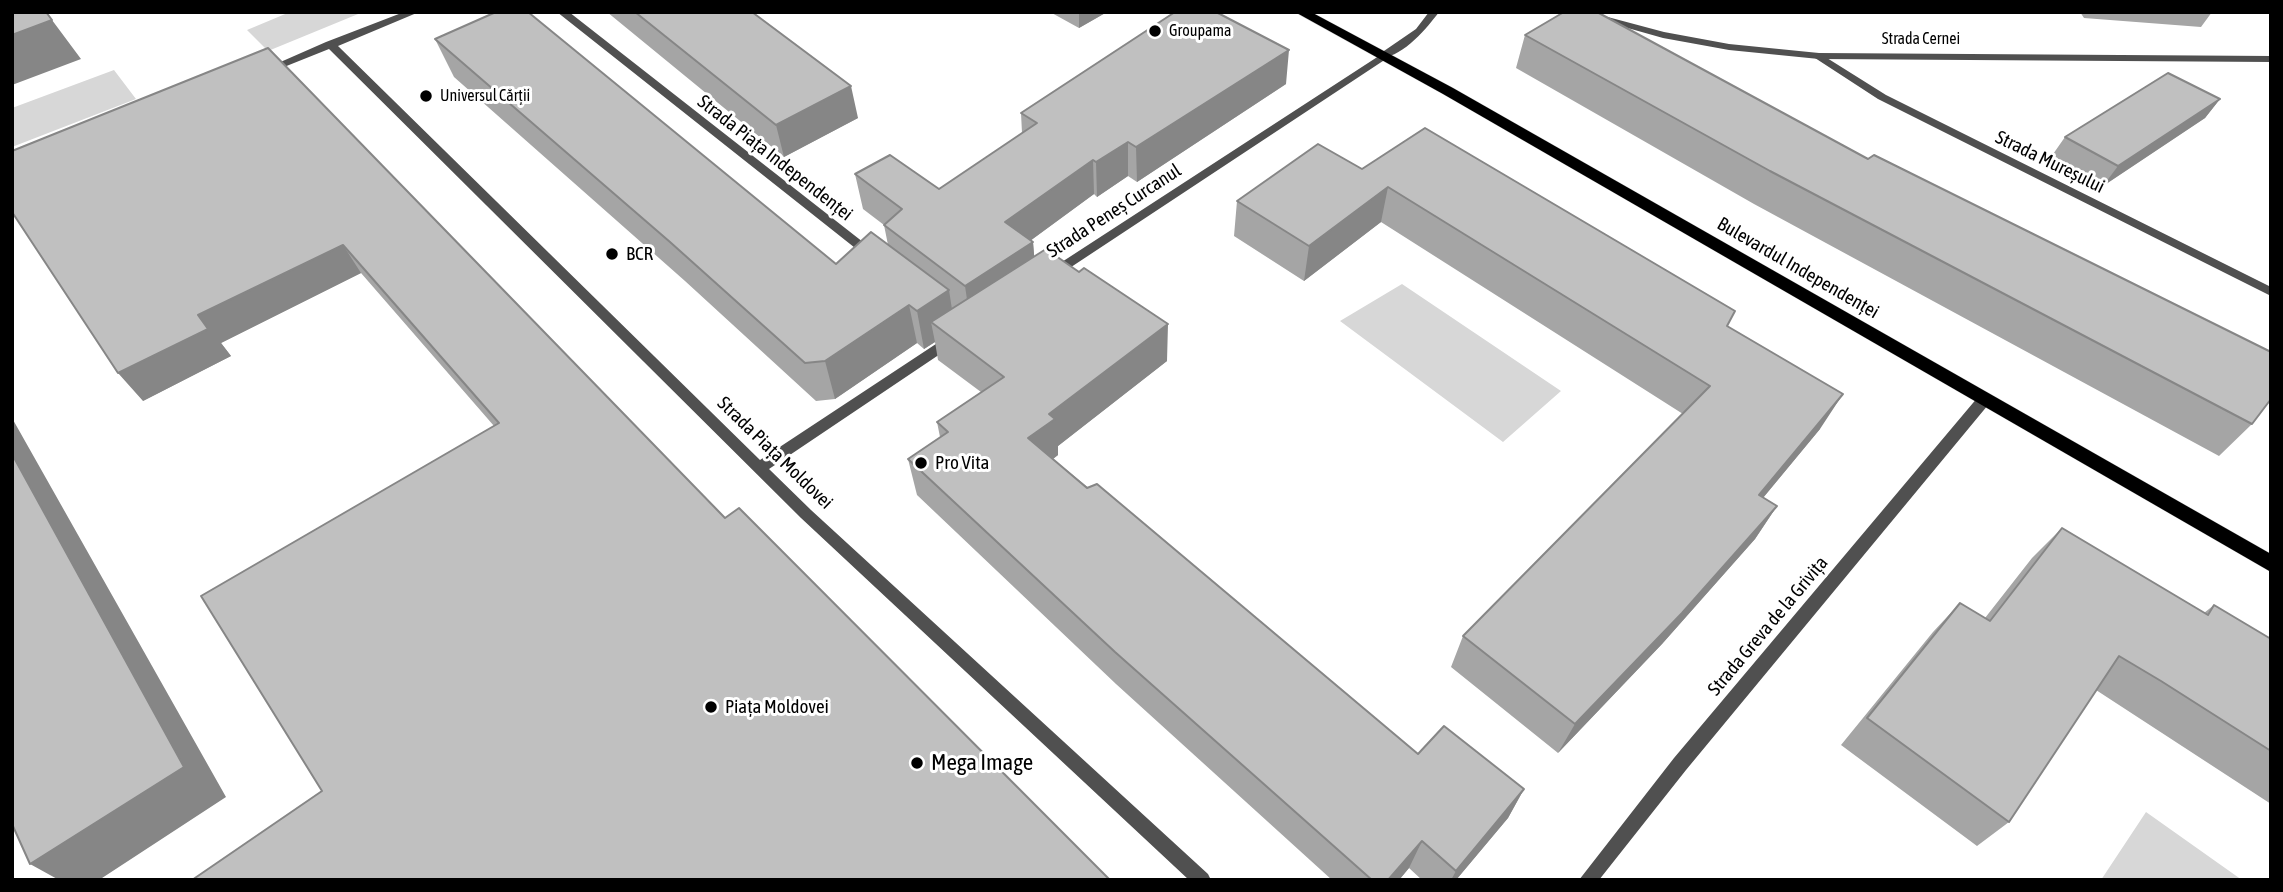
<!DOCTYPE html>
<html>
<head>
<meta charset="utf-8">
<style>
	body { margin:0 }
	#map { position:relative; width:2283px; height:892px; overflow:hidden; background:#fff; font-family:"Asap Condensed",sans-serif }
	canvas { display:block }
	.frame { position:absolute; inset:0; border:14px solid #000; pointer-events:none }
</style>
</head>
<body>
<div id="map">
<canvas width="2283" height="892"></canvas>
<div class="frame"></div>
</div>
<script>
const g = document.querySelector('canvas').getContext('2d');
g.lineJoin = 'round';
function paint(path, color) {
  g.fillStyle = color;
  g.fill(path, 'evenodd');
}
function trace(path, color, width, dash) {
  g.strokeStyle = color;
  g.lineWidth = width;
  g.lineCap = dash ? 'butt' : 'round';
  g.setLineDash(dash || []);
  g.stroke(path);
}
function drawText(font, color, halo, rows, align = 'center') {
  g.font = font + ' "Asap Condensed",sans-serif';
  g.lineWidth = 6;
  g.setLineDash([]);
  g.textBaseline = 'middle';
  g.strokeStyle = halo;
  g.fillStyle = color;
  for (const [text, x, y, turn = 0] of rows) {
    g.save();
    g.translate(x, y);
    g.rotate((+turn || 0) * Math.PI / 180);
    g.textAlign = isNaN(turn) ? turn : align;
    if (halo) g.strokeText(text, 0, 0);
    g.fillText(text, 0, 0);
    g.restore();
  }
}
paint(new Path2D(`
	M290,12H363L268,51L247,30Z
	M114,70L136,99L12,147V108Z
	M1402,284L1561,391L1503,442L1340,321Z
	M2146,812L2242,880H2101Z`), '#d7d7d7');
const primary = new Path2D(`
	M1295,12H1311L1453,88L2271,554V572L1443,94Z`);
trace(primary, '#dbdbdb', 1);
paint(new Path2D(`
	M404,12H419L338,46L760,460L945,338H955L957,341L955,344L769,469L811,510L1208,874L1211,880H1189L801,518L329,49L269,73L265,74L260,71L326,42Z
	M557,12H569L877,253L879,256L877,259H869Z
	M1385,52L1390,55L1389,57L1056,277H1048L1046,274L1048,271Z
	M1819,53L1886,95L2271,287V296L1878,99L1815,58L1814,56Z
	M1983,396L1988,397L1990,401L1988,405L1686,770L1599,880H1579L1674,758L1978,397Z`), '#505050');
paint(new Path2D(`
	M1429,12H1439C1428,27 1401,59 1381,57V53L1416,29Z
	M1571,12H1589L1664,32L1729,44L1819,53L2271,56V62L1819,59L1729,50L1663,38Z`), '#505050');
paint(primary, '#000');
paint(new Path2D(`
	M607,12H752L858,118L784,157Z
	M1050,12H1107L1079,28Z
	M2080,12H2212L2201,27L2084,18Z
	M1525,35L2252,424L2219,456L1754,204L1516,68Z
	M435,39L836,264L888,245L884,225L863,209L855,174L939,189L1022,133L1021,113L1286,84L1137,182L1128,176L1097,197L1094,194L1030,241L1033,242L1034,256L1167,361L1058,446V455L1053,459L1418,754L1524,789L1508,818L1456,880H1422L1409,868L1399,880H1332L1116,684L917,495L908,459L940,437L937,422L981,392L938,360L935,342L924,349L917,343L835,399L816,401L685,281L454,77Z
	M268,48L725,518L322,791L494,426L361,273L221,343L231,356L143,401Z
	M2220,99L2205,118L2103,186L2051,157L2065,137Z
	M1362,169L1727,326L1820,429L1763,498L1777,506L1755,539L1662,644L1558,753L1451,667L1463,636L1683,414L1381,222L1304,281L1234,236L1237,201Z
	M2062,528L2204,613L2214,605L2271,639V804L2096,690L2009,822L1977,846L1841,745L1933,632L1960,603L1985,618L2032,558Z`), '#a5a5a5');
paint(new Path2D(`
	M1079,12H1107L1079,28Z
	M52,20L81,59L12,85V35Z
	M1289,50L1286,84L1137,182L1136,147Z
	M851,86L858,118L784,157L776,125Z
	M2220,99L2205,118L2103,186L2118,166Z
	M1128,142V176L1097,197L1096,162Z
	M1093,160L1094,194L1008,257L1005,222Z
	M1388,187L1381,222L1304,281L1309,246Z
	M1033,242L1036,277L970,320L965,286Z
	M343,245L361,273L221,343L231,356L143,401L118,373L198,315Z
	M949,290L955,329L931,322L935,342L924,349L917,311Z
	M909,305L917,343L835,399L825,361Z
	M1168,324L1167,361L1058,446V455L1032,475L1028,438L1049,414Z
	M1843,394L1820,429L1738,528L1759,495Z
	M12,418L226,797L99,880H59L30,864L12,454Z
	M1777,506L1755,539L1662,644L1558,753L1575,724Z
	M1524,789L1508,818L1456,880H1451L1456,871Z
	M1422,841L1409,868L1399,880H1388Z`), '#868686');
const building = new Path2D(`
	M12,12H46L52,20L12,35Z
	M496,12H528L836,264L871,232L949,290L917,311L909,305L825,361L805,363L670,242L435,39Z
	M635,12H752L851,86L776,125Z
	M1175,12H1216L1289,50L1136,147L1128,142L1096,162L1093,160L1005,222L1033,242L965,286L884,225L902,209L855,174L890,155L939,189L1037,123L1021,113Z
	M1564,12H1597L1868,159L1874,155L2271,352V399L2252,424L1770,171L1525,35Z
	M268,48L725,518L739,508L1110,880H192L322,791L201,596L499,423L343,245L198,315L208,329L118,373L12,212V151Z
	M2168,73L2220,99L2118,166L2065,137Z
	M1425,128L1735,311L1727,326L1843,394L1759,495L1777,506L1682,613L1575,724L1463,636L1710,386L1388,187L1309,246L1237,201L1318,144L1362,169Z
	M1046,249L1079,272L1084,268L1168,324L1049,414L1055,419L1028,438L1087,488L1097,484L1418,754L1444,726L1524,789L1456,871L1422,841L1388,880H1372L1115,652L908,459L948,432L937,422L1004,377L931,322Z
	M12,454L184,767L30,864L12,824Z
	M2062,528L2208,615L2214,605L2271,639V751L2161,681L2119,656L2009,822L1867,718L1960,603L1990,621Z`);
paint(building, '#c0c0c0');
trace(building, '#868686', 2);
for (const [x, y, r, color] of [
	[1155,31,7,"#000"],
	[426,96,7,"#000"],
	[612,254,7,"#000"],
	[921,463,7,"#000"],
	[711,707,7,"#000"],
	[917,763,7,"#000"]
]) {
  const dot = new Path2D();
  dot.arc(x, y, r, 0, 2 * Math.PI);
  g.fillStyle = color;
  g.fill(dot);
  trace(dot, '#fff', 2.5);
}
drawText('16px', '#000', '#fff', [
	["Groupama",1169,31],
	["Universul Cărții",440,96]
], 'left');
drawText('16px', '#000', '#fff', [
	["Strada Cernei",1921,39]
]);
drawText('19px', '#000', '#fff', [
	["Strada Piața Independenței",775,158,38],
	["Strada Mureșului",2050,162,26],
	["Strada Peneș Curcanul",1114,211,-33],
	["Bulevardul Independenței",1798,268,30],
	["Strada Piața Moldovei",775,453,44],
	["Strada Greva de la Grivița",1768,626,-50]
]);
drawText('19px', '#000', '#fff', [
	["BCR",626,254],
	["Pro Vita",935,463],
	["Piața Moldovei",725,707]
], 'left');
drawText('23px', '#000', '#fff', [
	["Mega Image",931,763]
], 'left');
</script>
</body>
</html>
